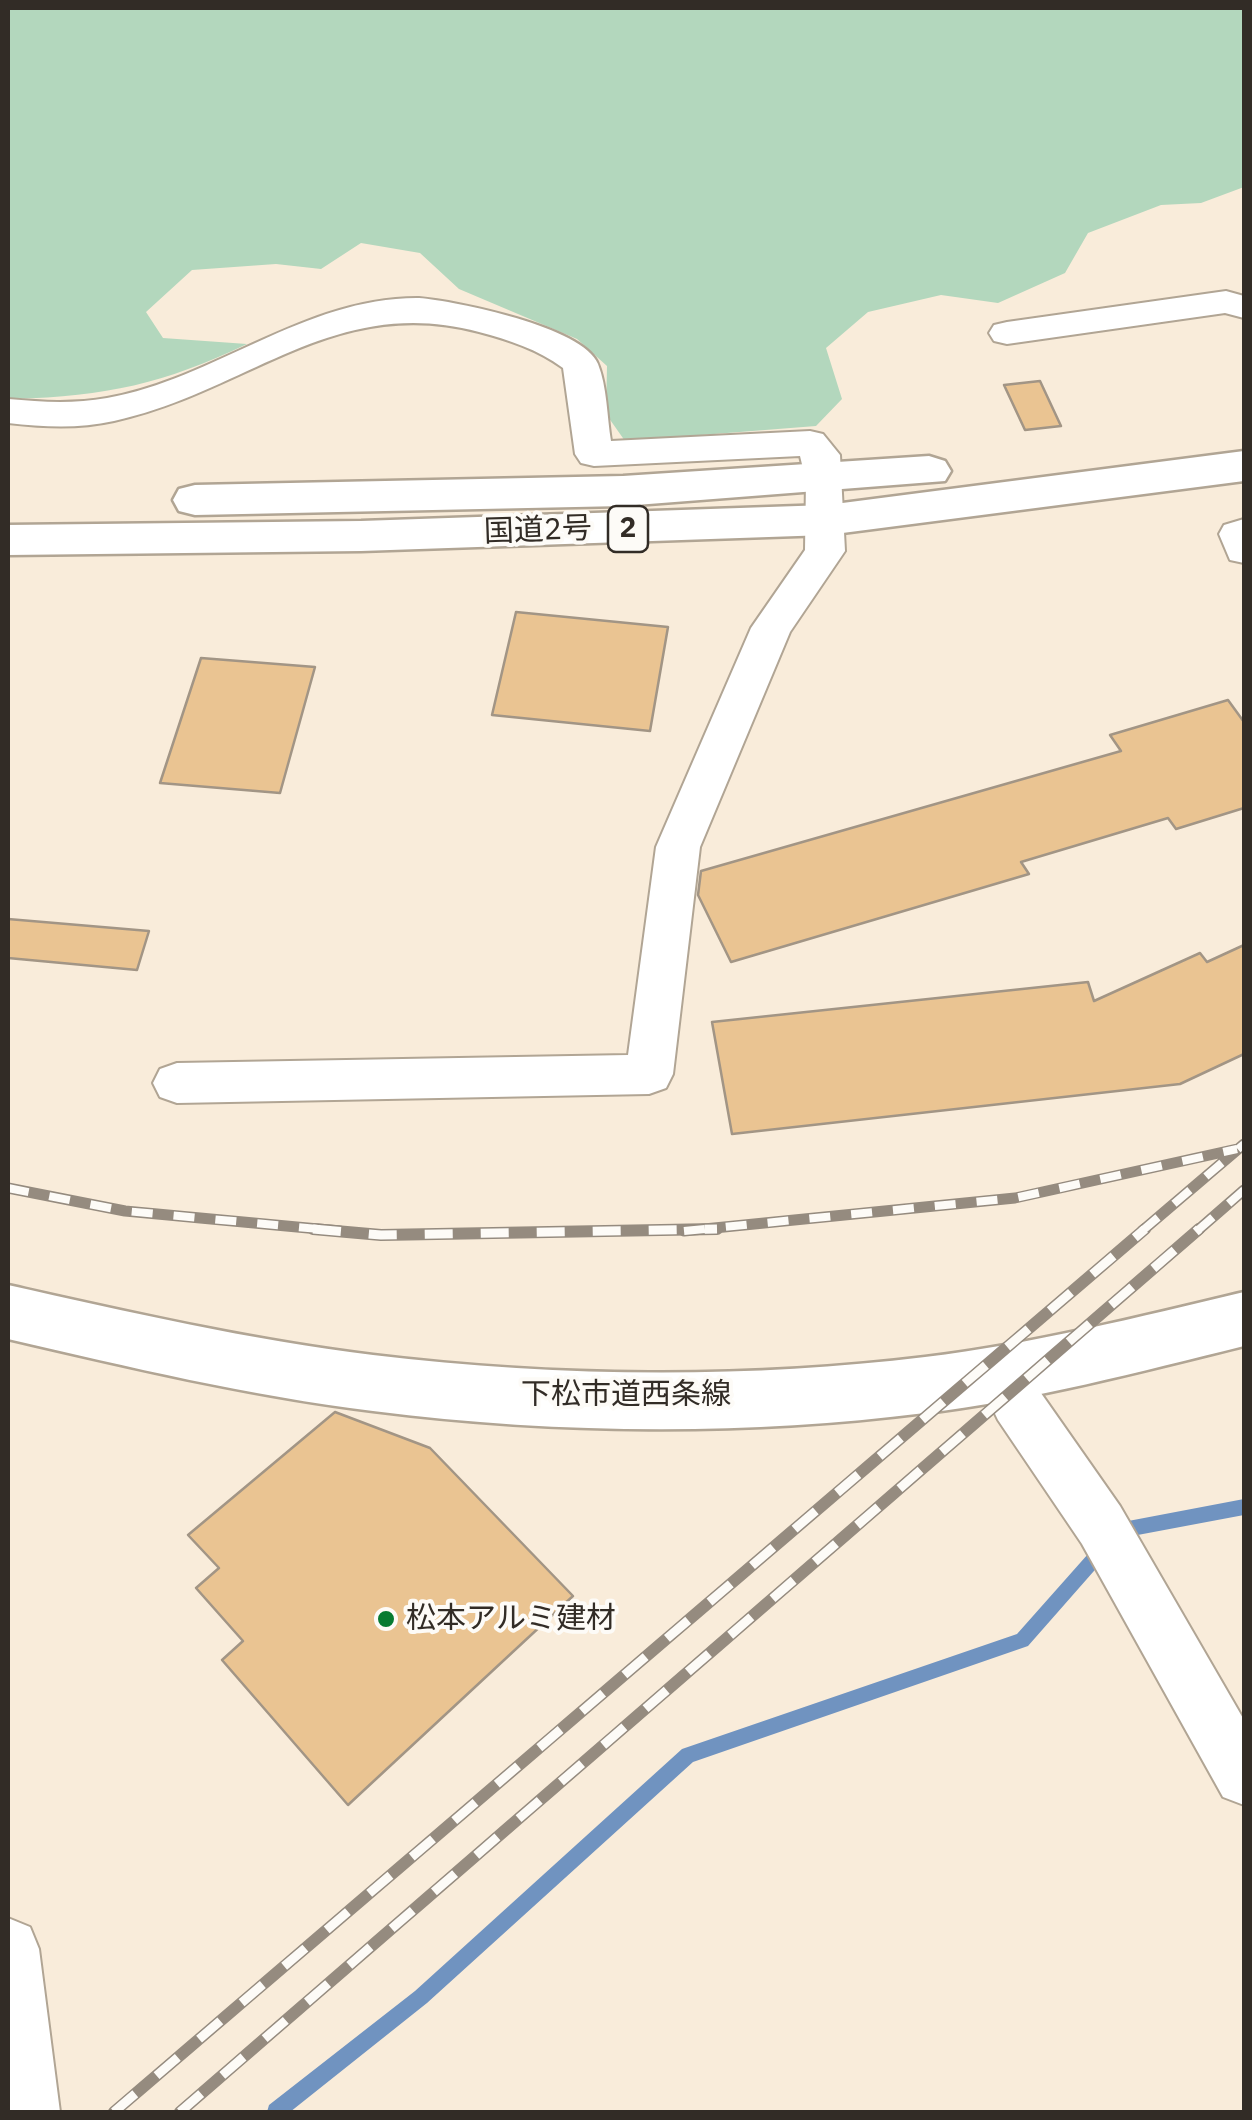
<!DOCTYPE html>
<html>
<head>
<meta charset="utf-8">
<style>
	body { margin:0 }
	#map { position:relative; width:1252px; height:2120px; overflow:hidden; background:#f9ecda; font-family:"IBM Plex Sans",sans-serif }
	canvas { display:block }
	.frame { position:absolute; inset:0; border:10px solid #322c26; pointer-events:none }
</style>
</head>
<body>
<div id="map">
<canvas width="1252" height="2120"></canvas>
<div class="frame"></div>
</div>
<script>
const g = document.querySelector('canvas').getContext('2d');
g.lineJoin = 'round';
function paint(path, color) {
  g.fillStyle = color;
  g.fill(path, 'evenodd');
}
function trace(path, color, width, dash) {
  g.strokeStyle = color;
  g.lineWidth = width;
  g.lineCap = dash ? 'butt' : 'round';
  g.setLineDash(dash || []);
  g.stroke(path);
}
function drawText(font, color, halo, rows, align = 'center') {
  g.font = font + ' "IBM Plex Sans","Noto Sans JP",sans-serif';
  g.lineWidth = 8;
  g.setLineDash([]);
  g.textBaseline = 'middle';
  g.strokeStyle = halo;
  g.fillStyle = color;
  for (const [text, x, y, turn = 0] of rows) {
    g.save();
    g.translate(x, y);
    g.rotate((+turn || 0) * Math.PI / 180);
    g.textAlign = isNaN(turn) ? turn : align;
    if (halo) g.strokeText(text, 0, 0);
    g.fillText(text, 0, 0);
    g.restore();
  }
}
paint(new Path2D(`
	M8,8H1244V187L1201,203L1161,205L1088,233L1065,273L998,303L941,295L868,312L826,348L842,399L816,426L625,441L606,414L607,366L577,339L459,289L420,253L361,243L321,269L276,264L192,270L146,312L163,338L247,344C163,384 107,396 14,399L8,397Z`), '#b3d7bd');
paint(new Path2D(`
	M1244,1499V1515L1127,1537L1118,1543L1112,1540L1110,1535L1117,1525L1123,1522Z
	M1102,1542L1108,1545L1110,1550L1108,1555L1028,1646L693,1762L427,2003L290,2112H267L269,2105L415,1991L682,1749L1017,1634L1096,1545Z`), '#7093c0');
const building = new Path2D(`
	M1040,381L1061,426L1025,430L1004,385Z
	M516,612L668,627L650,731L492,715Z
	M201,658L315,667L280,793L160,783Z
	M1228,700L1244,722V808L1176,829L1168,818L1021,862L1029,874L731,962L698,895L701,871L1121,751L1110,735Z
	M8,919L149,931L137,970L8,958Z
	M1244,945V1054L1180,1084L732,1134L712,1022L1088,982L1094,1001L1200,953L1207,962Z
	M335,1412L430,1448L573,1596L348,1805L222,1660L243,1641L196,1588L219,1568L188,1535Z`);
paint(building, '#eac492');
trace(building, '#a29585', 2.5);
const minor = new Path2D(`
	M1226,291L1244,296V318L1225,313L1007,344L994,341L989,333L994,325L1007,322Z
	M419,298C456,301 584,327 598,364C607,386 607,417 611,441L810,431L823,434L840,455L845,551L790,632L700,847L673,1074L666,1088L649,1094L177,1103L160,1097L153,1083L160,1069L177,1063L628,1055L656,847L751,628L805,550L806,481L800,456L594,466L581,463L575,454L563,368C537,349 509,340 479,332C335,293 247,392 114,421C78,429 44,427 8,423V399C42,402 73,404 107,398C215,379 305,297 419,298Z
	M1244,519V563L1230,560L1219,534L1224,525Z
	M1001,1348L1020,1355L1036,1386L1120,1506L1244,1720V1805L1223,1797L1082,1544L998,1420L975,1372L982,1355Z
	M8,1918L30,1927L39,1949L60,2112H8Z`);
const tertiary = new Path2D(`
	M8,1285C129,1312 250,1340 373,1355C554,1377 744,1379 925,1357C1033,1344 1138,1317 1244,1292V1346C1139,1372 1033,1400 925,1413C744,1436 554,1434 373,1411C250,1396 129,1367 8,1339Z`);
const trunk = new Path2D(`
	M1244,451V481L827,535L361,551L8,555V525L361,521L827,505Z
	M929,456L945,461L951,471L945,481L623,506L195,515L179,511L173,500L179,489L195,485L623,476Z`);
trace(minor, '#b1a594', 4);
trace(tertiary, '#b1a594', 5);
trace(trunk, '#b1a594', 5);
paint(minor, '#fff');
paint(tertiary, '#fff');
paint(trunk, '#fff');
const railFar1 = new Path2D(`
	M8,1188L125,1211L340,1231
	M684,1231L1015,1198L1237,1149
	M1142,1231L1244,1144
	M1197,1231L1244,1190`);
const rail = new Path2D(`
	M313,1229L381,1235L717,1229
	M114,2112L1145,1229
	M180,2112L1199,1229`);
trace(railFar1, '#958b7f', 11);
trace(rail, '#958b7f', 12);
trace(railFar1, '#fdfbf7', 8, [21]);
trace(rail, '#fdfbf7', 9, [28]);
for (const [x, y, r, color] of [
	[386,1619,10,"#077b31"]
]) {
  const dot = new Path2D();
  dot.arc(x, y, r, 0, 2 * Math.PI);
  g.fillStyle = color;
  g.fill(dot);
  trace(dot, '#fdfbf7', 4);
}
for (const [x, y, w] of [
	[628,529,40]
]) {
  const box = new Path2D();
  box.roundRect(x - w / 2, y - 23, w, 46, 8);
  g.fillStyle = '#fdfbf7';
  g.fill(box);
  trace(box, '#322c26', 2.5);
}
drawText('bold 28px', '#322c26', null, [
	["2",628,529]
]);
drawText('30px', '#322c26', '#fdfbf7', [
	["国道2号",538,531,-2],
	["下松市道西条線",626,1395]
]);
drawText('30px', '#322c26', '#fdfbf7', [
	["松本アルミ建材",406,1619]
], 'left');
</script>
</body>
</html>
